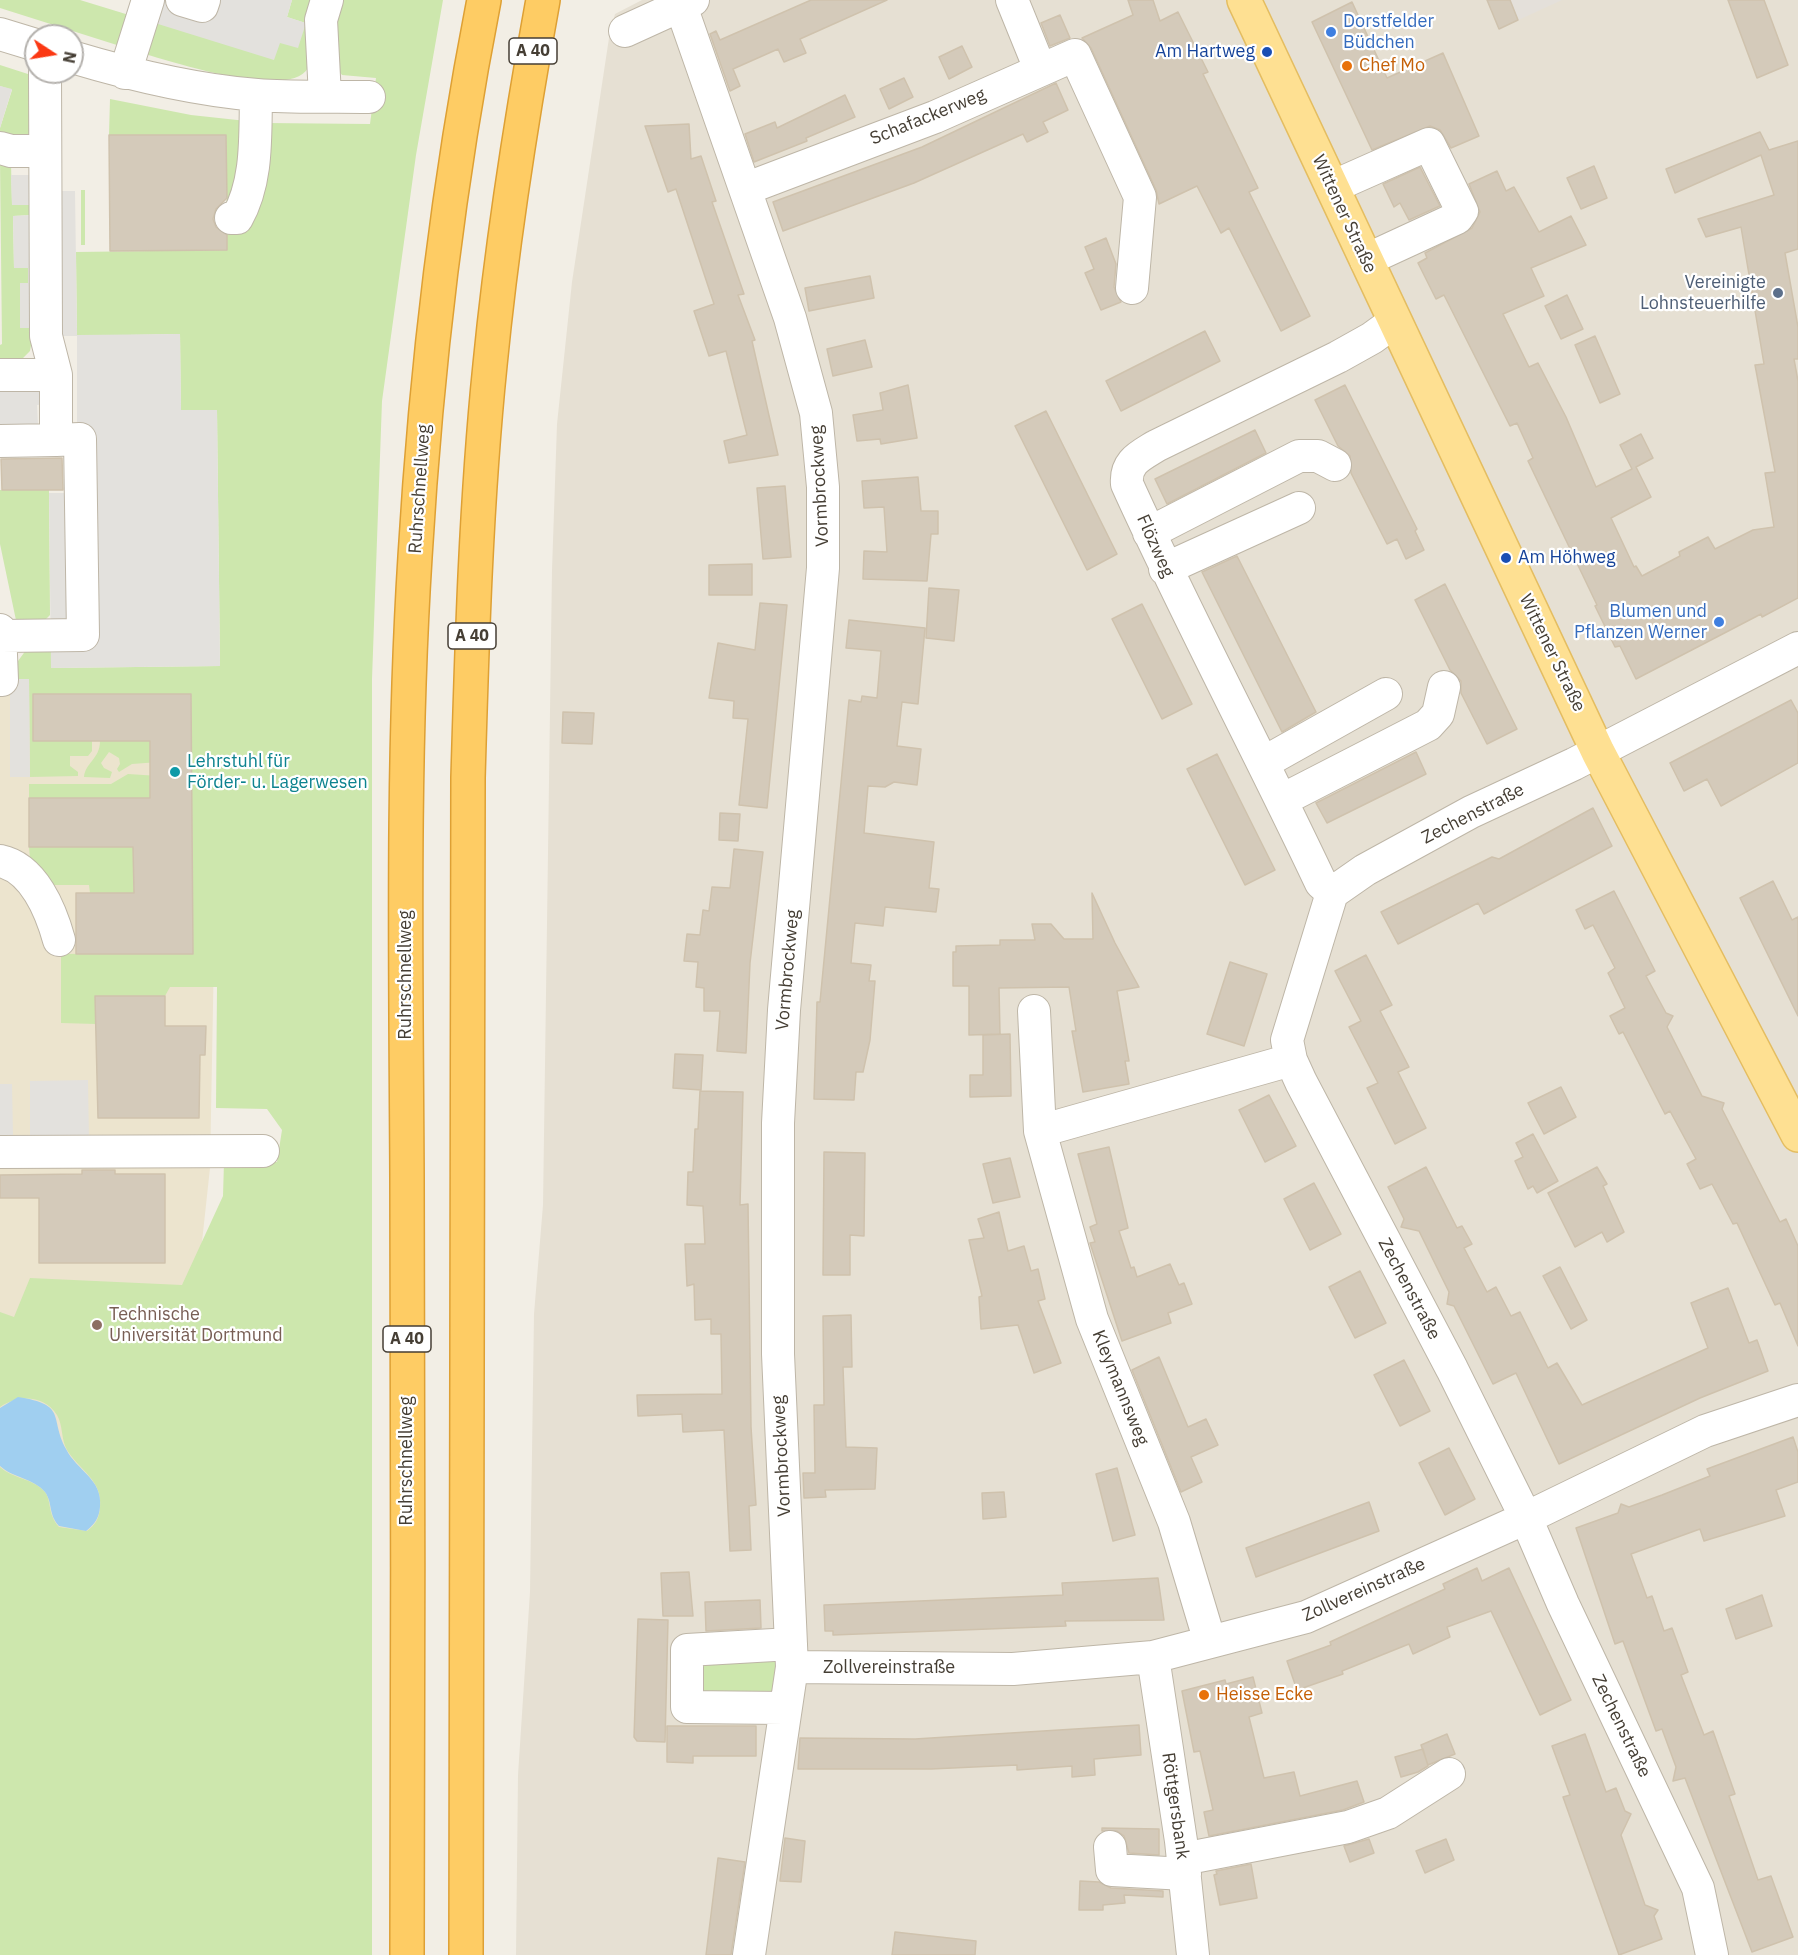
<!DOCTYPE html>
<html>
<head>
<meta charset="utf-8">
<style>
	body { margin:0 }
	#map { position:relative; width:1798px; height:1955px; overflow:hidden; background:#f2eee5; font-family:"IBM Plex Sans",sans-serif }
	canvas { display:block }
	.north { position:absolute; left:24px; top:24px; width:60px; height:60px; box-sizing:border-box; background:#fff; border:2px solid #b5b2ae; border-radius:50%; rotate:102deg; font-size:16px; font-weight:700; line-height:24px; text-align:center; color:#453e34 }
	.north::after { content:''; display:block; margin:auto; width:21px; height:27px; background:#fb3813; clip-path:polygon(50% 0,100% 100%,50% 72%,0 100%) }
</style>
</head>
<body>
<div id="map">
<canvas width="1798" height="1955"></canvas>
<div class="north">N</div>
</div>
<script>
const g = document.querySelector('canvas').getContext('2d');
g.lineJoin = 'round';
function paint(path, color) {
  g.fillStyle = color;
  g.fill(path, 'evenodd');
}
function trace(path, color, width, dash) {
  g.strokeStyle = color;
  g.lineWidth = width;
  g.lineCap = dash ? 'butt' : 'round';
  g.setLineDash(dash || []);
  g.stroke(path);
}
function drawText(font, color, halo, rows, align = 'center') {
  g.font = font + ' "IBM Plex Sans",sans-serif';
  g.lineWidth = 4.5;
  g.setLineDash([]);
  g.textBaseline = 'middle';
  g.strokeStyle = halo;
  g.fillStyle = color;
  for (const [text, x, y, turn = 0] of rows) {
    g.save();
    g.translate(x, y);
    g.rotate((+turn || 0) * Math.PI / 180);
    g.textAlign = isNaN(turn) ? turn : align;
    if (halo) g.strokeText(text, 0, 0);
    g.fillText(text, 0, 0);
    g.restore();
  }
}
paint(new Path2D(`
	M642,0H1798V1955H516L518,1775L530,1592L534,1314L543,1205L552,570L557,424L572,282L609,38L615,14Z`), '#e6e0d3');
paint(new Path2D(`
	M1487,0H1562L1499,29Z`), '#e4e0da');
paint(new Path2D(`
	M219,681L210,1168L176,1482L0,1800V686Z`), '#ece4ce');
paint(new Path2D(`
	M0,0H80L129,15L120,46L0,8Z
	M292,0H319C317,20 318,50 308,68C289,101 171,61 141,53L151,21L280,42L305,23L287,17Z
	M338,0H443L416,155L382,401L372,679V1955H0V1467C13,1479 33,1478 45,1492C52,1502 47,1513 59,1527L87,1531C95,1525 99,1519 100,1508C103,1480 80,1471 67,1450C61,1440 63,1425 57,1415C44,1394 17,1395 0,1407V1312L14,1317L30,1278L182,1285L223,1196L224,1162H277L282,1130L267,1109L216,1108L217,987H170L165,996L95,997L96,1024L61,1023V954L193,953L191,695L92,741V751L88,756H70V766L78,772V776L30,777L29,680L10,679L18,661L29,646L51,647L52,668L220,666L217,411H181L180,334L77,336L76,252L227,250L226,135H109L110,99L191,115L265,123L370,124L376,78L342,75L333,63Z
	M0,65L31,75V133L8,141L0,138V128L12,90L0,86Z
	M0,159L11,163L12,205H33V215L13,216L14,268H28V283L20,284V328H34L30,351L20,361H0V345L2,344Z
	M81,190H85V245H81Z
	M0,490H49L50,615L38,627L17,625L0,544Z
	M100,741H159V762L132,764L119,772L117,769L120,764L119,758L109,752L101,763L104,768L112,772L110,778L84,777C85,763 100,759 100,741Z
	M128,774L159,776L158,818L29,798V784H111Z
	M29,847H133L134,893H90L89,885H48L30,859Z
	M777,1652L772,1695L709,1702L693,1679L698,1661Z`), '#cde7ad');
paint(new Path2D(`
	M134,0H292L287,17L306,23L298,48L280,43L274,60L129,15Z
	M0,86L12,89L0,128Z
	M11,175H55L56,191H75L77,335L180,334L181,410H217L220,666L51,668L49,493H77V336H46L34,328H20V283H28V268H14L13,216L33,215V205H12Z
	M48,384V404L37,405L38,425H0V385Z
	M10,679H29L30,777H10Z
	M88,1080L89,1140L30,1141V1081Z
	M0,1084H12L13,1136H0Z`), '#e3e1dd');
paint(new Path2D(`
	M18,1397C68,1405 49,1417 66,1449C77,1471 103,1479 100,1507C99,1518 95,1524 86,1531L59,1526C48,1514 53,1503 45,1492C33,1478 13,1478 0,1466V1408Z`), '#a0cff0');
const building = new Path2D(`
	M811,0H887L800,39L806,53L784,62L778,49L733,69L740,86L730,91L710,34L716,31L720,40Z
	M1128,0H1153L1160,21L1178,12L1208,72L1203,74L1258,188L1249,192L1310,316L1281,331L1229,228L1221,233L1197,186L1159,204L1156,190L1091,48L1082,38L1133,15Z
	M1487,0H1510L1518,20L1499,29Z
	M1728,0H1764L1788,65L1757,78Z
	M1352,2L1387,78L1443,53L1479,136L1451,148L1440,130L1430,126L1372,150L1312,22Z
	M1060,15L1070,38L1050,46L1041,23Z
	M962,46L972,67L949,79L939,57Z
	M904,78L913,97L889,109L880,89Z
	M1056,83L1068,110L1043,122L1048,132L1027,142L1023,134L914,183L783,231L773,202L922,147Z
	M845,95L855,117L806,138L807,141L754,162L745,134L775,122L777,128Z
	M689,124L691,159L701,156L716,201L712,202L744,294L738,295L755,340L752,341L778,455L729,463L724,441L747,435L726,351L709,356L694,311L714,304L676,189L668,192L645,126Z
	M1760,132L1769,150L1798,141V249L1785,253L1798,327V359H1794L1798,381V598L1762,617L1761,614L1636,679L1620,646L1615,647L1595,606L1597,605L1528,461L1533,458L1517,423L1510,426L1444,295L1436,299L1418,263L1427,258L1425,253L1472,228L1480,212L1469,184L1497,171L1506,191L1514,187L1539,232L1571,216L1586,245L1531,268L1544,296L1503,314L1529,367L1538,363L1566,417L1596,487L1632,469L1620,445L1641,434L1653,458L1636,467L1651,497L1611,518L1634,567L1636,566L1642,576L1680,556L1679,552L1708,537L1715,549L1753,530L1774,527L1765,473L1775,472L1755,365L1764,364L1741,227L1706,237L1698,219L1774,195L1761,155L1675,193L1666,169Z
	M109,135H226L227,198L216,209L213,219L216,227L227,235V250L110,251Z
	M1594,166L1607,198L1581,209L1567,178Z
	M1420,167L1440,206L1409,220L1400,203L1394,207L1383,184Z
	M1106,238L1116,264L1114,287L1121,302L1101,310L1085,273L1094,269L1085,247Z
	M870,276L874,298L809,311L805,288Z
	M1567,295L1583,329L1561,339L1545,306Z
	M1205,331L1220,361L1121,411L1106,381Z
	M1595,336L1620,394L1600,403L1575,345Z
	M865,340L872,367L833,376L827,349Z
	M908,385L917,438L881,444L880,439L857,441L853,415L883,410L880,393Z
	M1345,385L1417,529L1415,531L1424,550L1406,559L1397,539L1387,544L1351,473L1350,456L1338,446L1315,400Z
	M1046,411L1117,554L1087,570L1015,426Z
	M1255,430L1266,453L1167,504L1155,479Z
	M62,458L63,490H2L1,459Z
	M918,477L921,511H938V534H931L927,581L863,579L864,551L887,552L884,507L864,508L862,481Z
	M785,486L791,557L763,559L757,488Z
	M1237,556L1316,712L1282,732L1202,572Z
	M752,564V595H709V565Z
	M1445,584L1517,729L1487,744L1461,693V681L1450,670L1415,600Z
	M929,588L959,590L954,641L926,638Z
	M760,603L787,605L767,808L739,805L748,719L733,718L734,701L709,698L718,643L755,650Z
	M1142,604L1192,704L1162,719L1112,619Z
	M849,620L925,628L918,704L902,702L897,746L921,749L917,785L894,782L885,787L868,786L864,833L934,842L929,888L939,889L936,912L885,907L883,926L855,923L851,963L871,965L869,981H875L870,1040L863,1072H856L854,1100L814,1099L817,1002H820L849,700L861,702L862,696L877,698L881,651L846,648Z
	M33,694H191L193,954H76V893H134L133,847H29V798H150V741H33Z
	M1791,700L1798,713V763L1721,806L1707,779L1684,791L1670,763Z
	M563,712L594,713L592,744L562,743Z
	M1416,752L1426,774L1327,823L1316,803Z
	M1217,754L1275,870L1245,885L1187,769Z
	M1593,808L1612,846L1484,914L1478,903L1398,944L1381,912L1492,857L1499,859Z
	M720,813L740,814L738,841L719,840Z
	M734,849L763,852L750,963L746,1053L717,1051L720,1011H704V988L696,987L698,962L684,961L687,934L700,935L703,910L709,911L712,887L730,888Z
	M1773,881L1792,920L1798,917V1016L1740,898Z
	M1614,891L1655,971L1646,976L1666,1013L1673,1016L1667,1027L1702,1096L1724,1103L1722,1109L1780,1222L1786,1219L1798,1246V1346L1780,1303L1775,1305L1737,1223L1733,1224L1712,1184L1700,1189L1687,1164L1696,1159L1670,1111L1665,1114L1623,1032L1619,1034L1610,1016L1625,1008L1608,973L1615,968L1593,925L1585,929L1576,910Z
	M1092,893L1115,943L1139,987L1117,991L1129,1061H1125L1129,1084L1083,1092L1072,1031H1076L1069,987L999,988L1000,1034L969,1035V986H953V952H956V946L1000,945V940H1035L1032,924H1051L1064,939H1093Z
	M1366,955L1392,1005L1380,1011L1409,1067L1398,1072L1426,1128L1395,1144L1367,1088L1378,1083L1349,1027L1361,1021L1335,971Z
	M1230,962L1267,974L1244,1046L1207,1034Z
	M95,996H165V1026H206L205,1055H200L199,1118H98Z
	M1010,1034L1011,1096L970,1097V1075H983V1035Z
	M675,1054L703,1055L701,1090L673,1088Z
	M1561,1087L1576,1117L1544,1134L1528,1103Z
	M700,1091L743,1092L740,1205L748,1204L751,1427L756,1505L749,1506L751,1550L730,1551L724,1430L683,1432L682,1414L638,1416L637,1395L722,1394L721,1334H711V1319L695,1320L694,1284L687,1286L685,1244H705L703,1206L687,1205L688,1172H693L695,1129H698Z
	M1269,1095L1296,1146L1265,1162L1239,1110Z
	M1533,1134L1558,1181L1537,1193L1533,1186L1528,1189L1515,1161L1523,1157L1516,1143Z
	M1109,1147L1128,1228L1119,1231L1131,1268L1134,1267L1137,1277L1170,1264L1179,1285L1184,1283L1192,1304L1168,1313L1171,1323L1122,1341L1090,1243L1095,1242L1090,1227L1097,1224L1078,1154Z
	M824,1152L865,1153L864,1236L850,1235V1275H823Z
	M1010,1158L1020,1197L993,1203L983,1164Z
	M1426,1167L1457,1228L1462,1226L1472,1244L1464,1248L1487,1292L1496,1287L1511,1316L1520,1312L1548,1368L1557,1363L1582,1405L1708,1348L1691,1303L1728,1288L1749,1343L1757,1340L1768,1371L1700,1398L1559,1464L1516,1373L1493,1384L1454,1306L1447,1304L1449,1292L1419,1231L1401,1227L1404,1219L1388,1187Z
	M1597,1167L1607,1184L1603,1186L1624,1232L1607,1242L1602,1232L1575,1247L1548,1193Z
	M82,1170H115V1174H165V1263H39V1198H0V1175L82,1174Z
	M1314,1183L1341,1234L1310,1250L1284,1199Z
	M999,1212L1008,1251L1024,1246L1031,1271L1038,1269L1045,1299L1038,1301L1061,1363L1034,1373L1018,1325L981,1329L979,1297L982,1296L969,1240L984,1238L978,1219Z
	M1560,1267L1587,1320L1571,1329L1543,1276Z
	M1360,1271L1386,1323L1355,1338L1329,1287Z
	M851,1315L852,1367H843L846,1447L877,1448L875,1489L825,1490L826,1497L804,1498L803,1473H815L814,1405H824L823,1316Z
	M1159,1357L1188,1427L1206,1419L1218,1445L1191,1457L1202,1482L1181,1492L1132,1370Z
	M1404,1360L1430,1411L1400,1426L1374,1375Z
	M1793,1437L1798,1452V1482L1776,1490L1785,1516L1704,1541L1700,1529L1631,1554L1647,1598L1652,1596L1664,1631L1672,1628L1688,1672L1681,1675L1704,1735L1713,1731L1735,1794L1729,1796L1758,1880L1771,1876L1793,1937L1752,1952L1685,1778L1673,1781L1676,1767L1662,1729L1656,1731L1623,1641L1615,1644L1576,1528L1618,1513L1621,1504L1629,1507L1662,1495L1710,1476L1707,1469Z
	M1449,1448L1475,1499L1445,1515L1419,1463Z
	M1117,1468L1135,1535L1113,1541L1096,1474Z
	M1004,1492L1006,1517L983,1519L982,1493Z
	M1369,1502L1379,1531L1256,1577L1246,1548Z
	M1477,1568L1482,1581L1509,1568L1571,1700L1540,1715L1491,1611L1447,1627L1450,1637L1413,1654L1409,1644L1342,1671L1343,1674L1297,1690L1287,1661L1331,1645L1330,1642L1445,1589L1443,1584Z
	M689,1572L693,1616H663L661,1573Z
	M1158,1578L1164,1620L1065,1621L1066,1626L833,1635V1631H825L824,1605L1063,1595L1062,1583Z
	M1762,1595L1772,1626L1736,1639L1726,1609Z
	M760,1600L761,1628L706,1631L705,1602Z
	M638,1619L668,1620L665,1742L637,1741L634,1737Z
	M1253,1677L1262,1713L1249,1717L1264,1778L1294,1772L1300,1796L1357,1781L1364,1802L1343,1810L1209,1836L1204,1812L1213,1810L1200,1751L1194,1752L1182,1691L1225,1680L1226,1684Z
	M1139,1725L1141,1755L1094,1759L1095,1775L1072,1777V1766L1017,1770V1765L931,1769H798L800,1738L915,1739Z
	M667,1726H756V1756H693V1763L667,1762Z
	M1447,1734L1455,1754L1428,1765L1421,1745Z
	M1585,1734L1606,1792L1616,1788L1625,1811L1631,1814L1621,1835L1645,1905L1658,1910L1654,1916L1662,1939L1619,1955L1563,1797L1570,1795L1552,1746Z
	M1423,1749L1428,1766L1418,1772L1401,1777L1395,1757Z
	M1102,1828L1159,1829V1855L1129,1853L1124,1836L1117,1831H1102Z
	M785,1838L805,1841L801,1882L780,1881Z
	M1369,1839L1374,1853L1350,1862L1344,1846Z
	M1446,1839L1454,1860L1425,1873L1416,1851Z
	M718,1858L745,1862L731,1955H706Z
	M1251,1864L1257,1898L1220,1905L1214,1875L1217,1874L1216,1871Z
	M1080,1881L1099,1882L1111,1888L1163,1891V1897L1124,1895L1125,1903L1103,1905V1910H1079Z
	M895,1932L976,1941L975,1955H892Z`);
paint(building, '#d4caba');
trace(building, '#cfc2ad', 1.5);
const minor = new Path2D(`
	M182,0L202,6L204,0
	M1012,0L1040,69
	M681,6L790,318L816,413L823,487V568L784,1010L778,1123V1354L792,1667L749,1955
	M625,31L693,0
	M0,34L36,45
	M72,57C132,75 194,90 257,95C294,98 332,96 369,97
	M125,73L148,0
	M325,96L321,20L327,0
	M0,148L11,151H45
	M1332,187L1429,144L1462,211L1457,218L1366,260
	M745,189L935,117L1075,55L1140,197L1132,288
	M231,218H237C258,181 255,136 256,95
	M0,375H56
	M0,441L56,440
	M1149,533L1299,456H1318L1335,465
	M1165,569L1299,508
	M0,630L2,680
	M2,636L83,635L80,439L56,440V375L46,336L45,72
	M1263,763L1386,694
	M1282,800L1428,725L1438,714L1444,687
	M0,861C34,868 51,911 59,940
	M1332,893L1321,883C1258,749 1188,619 1127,484C1125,462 1140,456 1156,446L1338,357L1372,338L1394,322
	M1034,1011L1040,1131L1092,1319L1174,1522L1210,1642
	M1040,1131L1291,1060
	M0,1152L263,1151
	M1153,1657L1181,1841L1193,1955
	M792,1667L1013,1669L1153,1657L1306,1617L1526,1518L1705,1431L1798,1400
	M784,1708L687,1707V1650L791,1644
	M1110,1847L1112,1870L1185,1874
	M1183,1859L1348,1827L1388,1813L1449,1774
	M1712,1955L1698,1888L1563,1604L1526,1518L1452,1369L1301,1082L1291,1060L1287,1040L1332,893L1365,870L1471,812L1574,764L1798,648`);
const major = new Path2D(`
	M1244,0L1598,752L1798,1135`);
const highway = new Path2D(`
	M407,1955C407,1696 409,1436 407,1177C406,971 402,763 415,557C426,370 448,184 484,0
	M466,1955L468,778C472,640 476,502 490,365C502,242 521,121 543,0`);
trace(minor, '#beb6a7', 34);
trace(major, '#e4bd61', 36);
trace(highway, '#dea034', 36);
trace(minor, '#fff', 32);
trace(major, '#fee092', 33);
trace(highway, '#fecc64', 33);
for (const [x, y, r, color] of [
	[1331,32,6,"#3f7fe0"],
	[1267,52,6,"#1a4fb4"],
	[1347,66,6,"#e8710a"],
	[1778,293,6,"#5c6f8a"],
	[1506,558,6,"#1a4fb4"],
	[1719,622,6,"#3f7fe0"],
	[175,772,6,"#0f9aa8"],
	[97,1325,6,"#8d6e63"],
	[1204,1695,6,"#e8710a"]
]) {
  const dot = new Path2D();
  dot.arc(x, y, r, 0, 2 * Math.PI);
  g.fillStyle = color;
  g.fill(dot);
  trace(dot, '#fff', 2);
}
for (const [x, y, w] of [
	[533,51,48],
	[472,636,48],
	[407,1339,48]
]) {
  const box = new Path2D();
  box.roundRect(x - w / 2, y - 13, w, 26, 4.5);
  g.fillStyle = '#fff';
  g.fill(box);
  trace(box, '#453e34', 1.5);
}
drawText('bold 16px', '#453e34', null, [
	["A 40",533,51],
	["A 40",472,636],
	["A 40",407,1339]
]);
drawText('18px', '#366cbe', '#fff', [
	["Dorstfelder",1343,22],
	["Büdchen",1343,43],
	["Blumen und",1707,612,"right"],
	["Pflanzen Werner",1707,633,"right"]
], 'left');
drawText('18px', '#164399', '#fff', [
	["Am Hartweg",1255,52],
	["Am Höhweg",1518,558,"left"]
], 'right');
drawText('18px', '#c56008', '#fff', [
	["Chef Mo",1359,66],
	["Heisse Ecke",1216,1695]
], 'left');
drawText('18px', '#453e34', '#fff', [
	["Schafackerweg",928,117,-22],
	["Wittener Straße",1344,214,65],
	["Vormbrockweg",820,486,-93],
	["Ruhrschnellweg",420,489,-86],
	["Flözweg",1155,546,66],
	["Wittener Straße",1552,653,64],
	["Zechenstraße",1473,814,-27],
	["Vormbrockweg",788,970,-85],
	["Ruhrschnellweg",406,975,-90],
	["Zechenstraße",1409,1289,62],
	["Kleymannsweg",1120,1388,68],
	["Vormbrockweg",782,1456,-93],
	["Ruhrschnellweg",407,1461,-90],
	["Zollvereinstraße",1364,1590,-24],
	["Zollvereinstraße",889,1668],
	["Zechenstraße",1621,1726,64],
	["Röttgersbank",1175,1806,82]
]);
drawText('18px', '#4e5e75', '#fff', [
	["Vereinigte",1766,283],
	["Lohnsteuerhilfe",1766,304]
], 'right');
drawText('18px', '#0d838f', '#fff', [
	["Lehrstuhl für",187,762],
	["Förder- u. Lagerwesen",187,783]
], 'left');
drawText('18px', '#785e54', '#fff', [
	["Technische",109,1315],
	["Universität Dortmund",109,1336]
], 'left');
</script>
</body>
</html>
